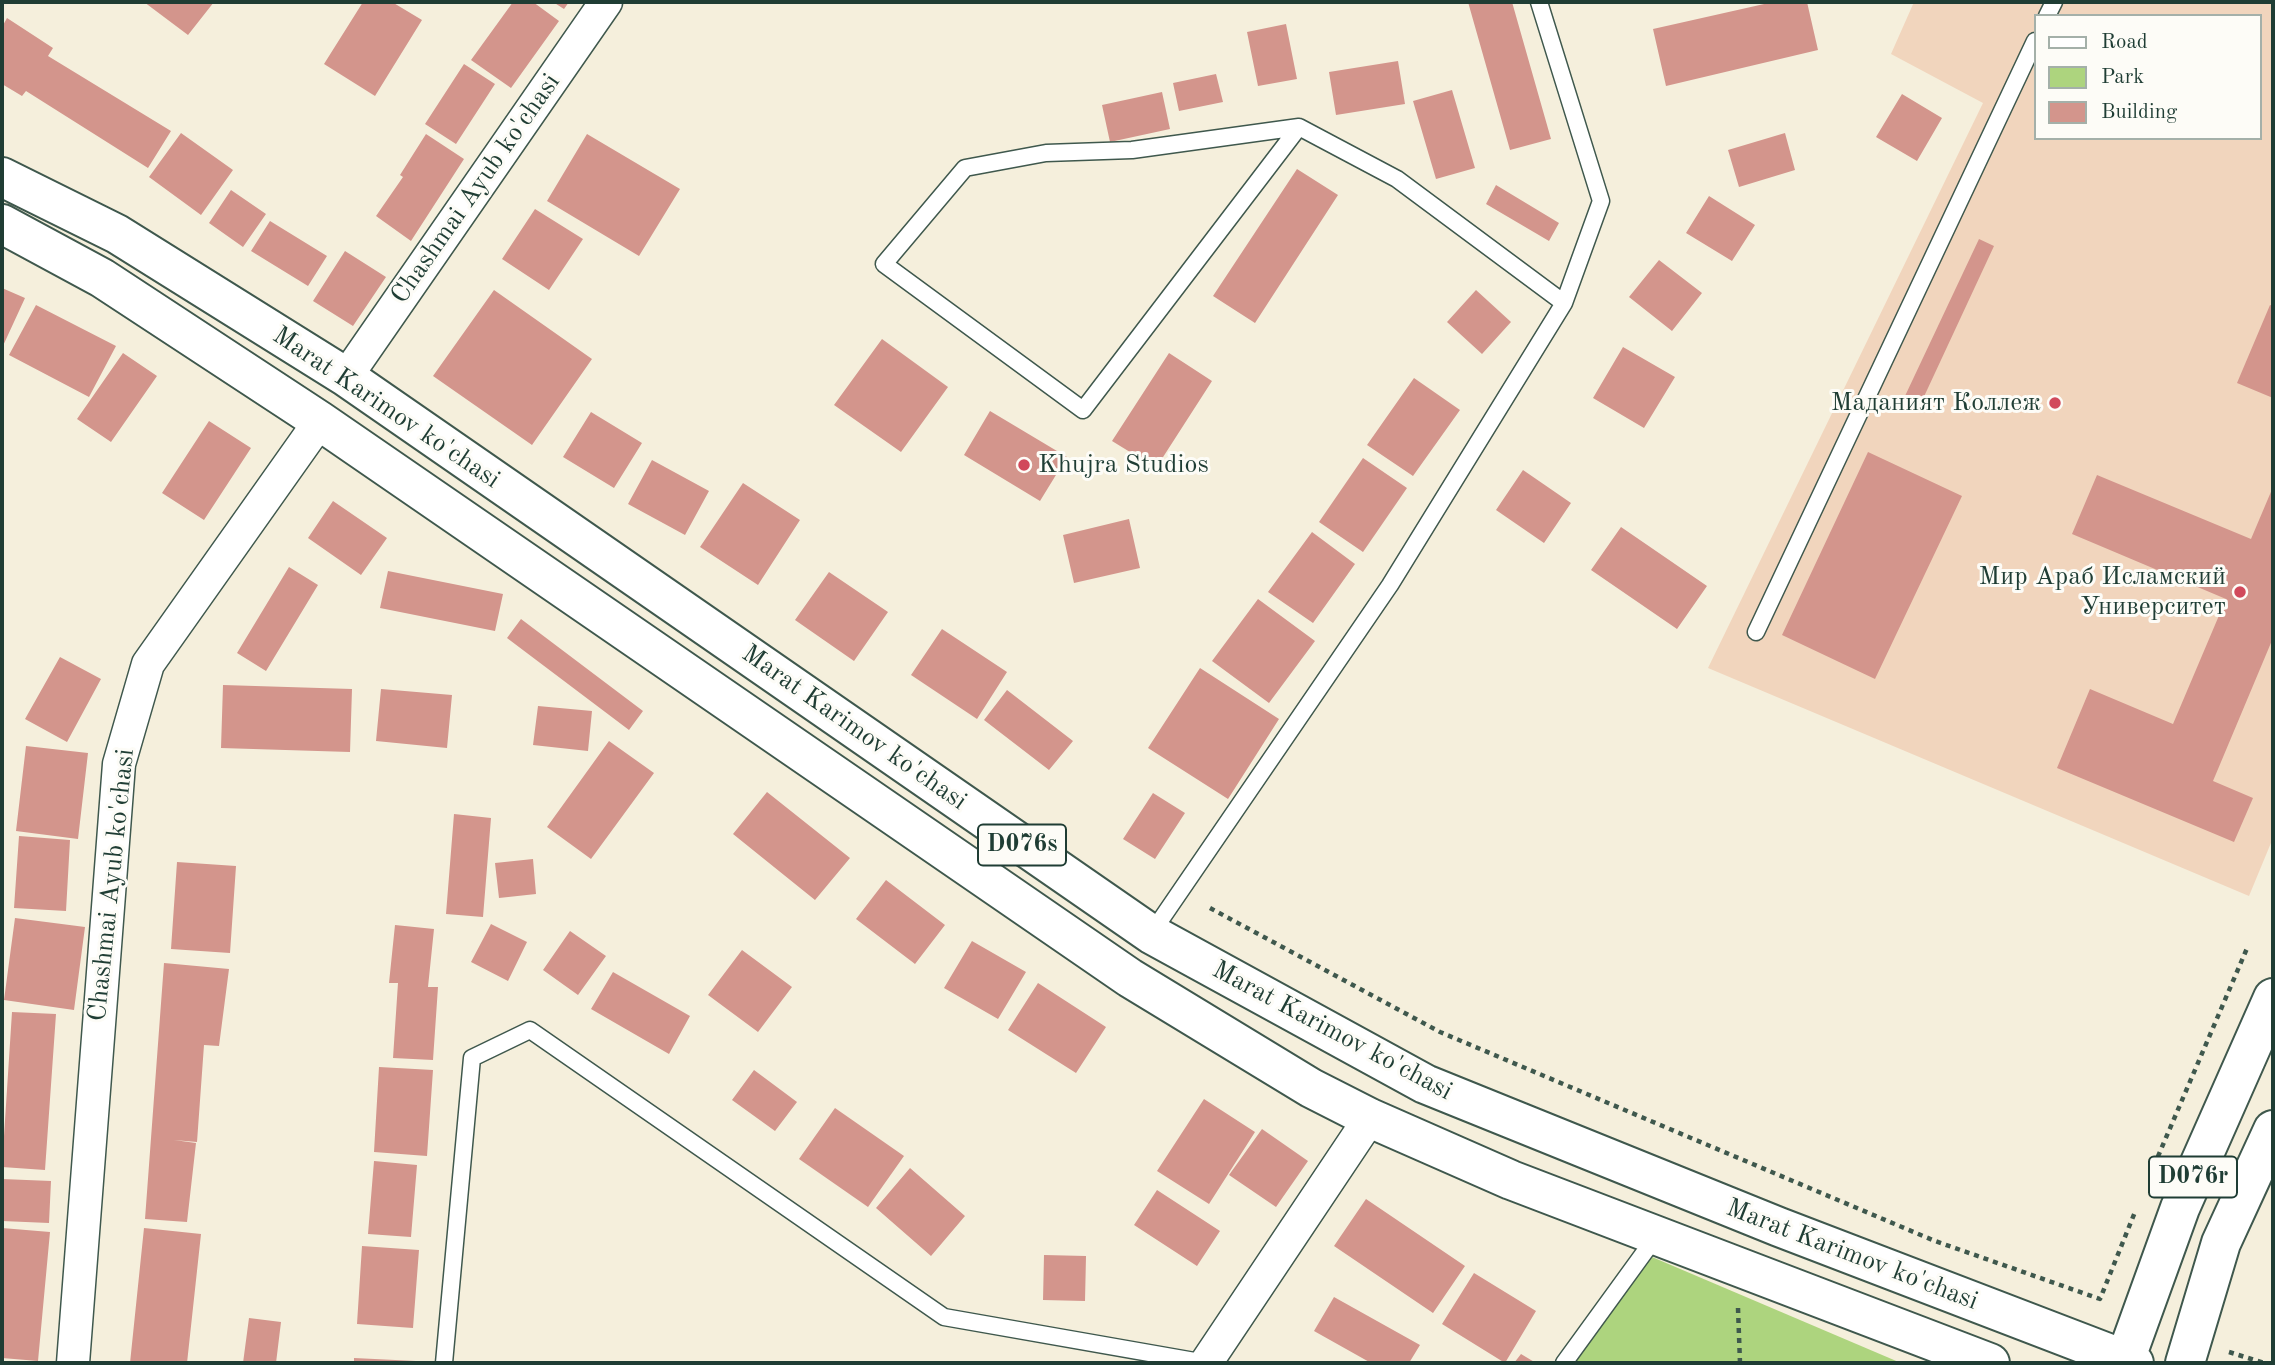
<!DOCTYPE html>
<html>
<head>
<meta charset="utf-8">
<style>
	body { margin:0 }
	#map { position:relative; width:2275px; height:1365px; overflow:hidden; background:#f5efdc; font-family:"Old Standard TT",serif }
	canvas { display:block }
	.frame { position:absolute; inset:0; border:4px solid #1f3d34; pointer-events:none }
	.legend { position:absolute; left:2034px; top:14px; width:228px; height:126px; box-sizing:border-box; background:#fdfcf7; border:2px solid #a4b0a9; margin:0; padding:9px 12px; list-style:none; font-size:21px; color:#1f3d34 }
	.legend li { display:flex; align-items:center; gap:14px; height:35px }
	.legend b { width:35px; border:2px solid #a4b0a9 }
</style>
</head>
<body>
<div id="map">
<canvas width="2275" height="1365"></canvas>
<div class="frame"></div>
<ul class="legend">
<li><b style="height:9px;background:#fff"></b>Road</li>
<li><b style="height:19px;background:#add47e"></b>Park</li>
<li><b style="height:19px;background:#d3958c"></b>Building</li>
</ul>
</div>
<script>
const g = document.querySelector('canvas').getContext('2d');
g.lineJoin = 'round';
function paint(path, color) {
  g.fillStyle = color;
  g.fill(path, 'evenodd');
}
function trace(path, color, width, dash) {
  g.strokeStyle = color;
  g.lineWidth = width;
  g.lineCap = dash ? 'butt' : 'round';
  g.setLineDash(dash || []);
  g.stroke(path);
}
function drawText(font, color, halo, rows, align = 'center') {
  g.font = font + ' "Old Standard TT",serif';
  g.lineWidth = 6;
  g.setLineDash([]);
  g.textBaseline = 'middle';
  g.strokeStyle = halo;
  g.fillStyle = color;
  for (const [text, x, y, turn = 0] of rows) {
    g.save();
    g.translate(x, y);
    g.rotate((+turn || 0) * Math.PI / 180);
    g.textAlign = isNaN(turn) ? turn : align;
    if (halo) g.strokeText(text, 0, 0);
    g.fillText(text, 0, 0);
    g.restore();
  }
}
paint(new Path2D(`
	M1914,2H2273V838L2249,896L1708,668L1983,103L1891,54ZM2035,16H2259V138H2035Z`), '#f1d5bd');
paint(new Path2D(`
	M1645,1254L1901,1363H1565Z`), '#add47e');
paint(new Path2D(`
	M144,2H214L188,35Z
	M363,2H392L422,20L375,96L324,64Z
	M513,2H533L559,21L511,88L471,60Z
	M553,2H569L564,9Z
	M1468,2H1512L1551,139L1510,150Z
	M1773,2H1807L1818,50L1666,86L1653,29Z
	M7,18L53,48L48,56L171,131L148,168L26,91L22,96L2,84V27Z
	M1286,24L1297,79L1258,86L1247,32Z
	M1398,61L1405,104L1336,115L1329,72Z
	M464,64L495,84L456,144L425,124Z
	M1216,74L1223,102L1179,111L1173,83Z
	M1452,90L1475,168L1436,179L1413,101Z
	M1162,92L1170,129L1110,142L1102,105Z
	M1902,94L1942,118L1917,161L1876,137Z
	M181,133L233,170L201,215L149,177Z
	M1785,133L1795,170L1739,187L1728,150Z
	M426,134L464,159L411,241L376,216L403,177L400,175Z
	M587,134L680,189L639,256L547,201Z
	M1297,169L1338,195L1255,323L1213,296Z
	M1496,185L1559,223L1549,241L1486,204Z
	M231,190L266,214L243,247L209,223Z
	M1709,196L1755,225L1732,261L1686,233Z
	M535,209L583,239L549,290L502,259Z
	M270,221L327,256L308,286L251,251Z
	M1979,239L1994,246L1921,403L1905,396Z
	M345,251L386,277L353,326L313,301Z
	M1659,260L1702,293L1672,331L1629,297Z
	M2,288L25,298L2,348Z
	M494,290L592,359L532,445L433,376Z
	M1476,290L1511,322L1482,354L1447,322Z
	M36,305L116,346L89,397L9,355Z
	M2270,305L2273,306V398L2237,383Z
	M882,339L948,387L901,452L834,405Z
	M1623,347L1675,377L1644,428L1593,398Z
	M123,353L157,376L111,442L77,419Z
	M1169,353L1212,381L1156,468L1112,441Z
	M1414,378L1460,410L1413,476L1367,445Z
	M990,411L1067,457L1040,501L964,455Z
	M591,412L642,443L614,488L563,457Z
	M209,421L251,448L204,520L162,493Z
	M1868,452L1962,496L1875,679L1782,635Z
	M1363,458L1407,488L1363,552L1319,522Z
	M652,460L709,491L685,535L628,504Z
	M1523,470L1571,503L1544,543L1496,510Z
	M2097,475L2251,539L2273,487V638L2213,781L2253,798L2234,842L2057,768L2090,689L2173,724L2226,599L2072,534Z
	M743,483L800,520L758,585L700,547Z
	M333,501L387,538L361,575L308,538Z
	M1129,519L1140,568L1074,583L1063,535Z
	M1621,527L1707,586L1677,629L1591,570Z
	M1312,532L1355,564L1313,623L1268,592Z
	M289,567L318,585L266,671L237,653Z
	M388,571L503,594L495,631L380,608Z
	M829,572L888,612L854,661L795,620Z
	M1258,599L1315,641L1269,703L1212,661Z
	M521,619L643,711L629,730L507,638Z
	M942,629L1007,672L977,719L911,675Z
	M60,657L101,679L67,742L25,719Z
	M1200,668L1279,719L1228,799L1148,748Z
	M223,685L352,689L350,752L221,748Z
	M381,689L452,695L447,748L376,741Z
	M1007,690L1073,741L1049,770L984,720Z
	M538,706L592,711L588,751L533,745Z
	M609,741L654,773L591,859L547,827Z
	M26,746L88,753L78,839L16,831Z
	M767,792L850,858L815,900L733,834Z
	M1153,793L1185,813L1155,859L1123,839Z
	M454,814L491,818L483,917L446,914Z
	M19,836L70,840L66,911L14,908Z
	M533,859L536,894L499,898L495,863Z
	M177,862L236,866L230,953L171,949Z
	M886,880L945,925L915,964L856,919Z
	M15,918L85,927L74,1010L4,1000Z
	M491,924L527,942L508,981L471,962Z
	M395,925L434,929L428,987H438L433,1060L393,1058L398,983H389Z
	M570,931L606,956L578,995L543,970Z
	M972,941L1026,972L998,1019L944,988Z
	M742,950L792,987L758,1032L708,995Z
	M164,963L229,969L219,1046L204,1045L197,1142L174,1140L196,1143L187,1222L145,1219Z
	M613,972L690,1016L669,1054L591,1009Z
	M1038,983L1106,1027L1076,1073L1008,1030Z
	M12,1012L56,1014L45,1170L2,1167Z
	M379,1067L433,1070L427,1156L374,1152Z
	M754,1070L797,1102L775,1131L732,1100Z
	M1204,1099L1255,1132L1209,1204L1157,1171Z
	M835,1108L904,1156L868,1207L799,1159Z
	M1262,1129L1308,1161L1276,1207L1229,1175Z
	M374,1161L417,1165L411,1237L368,1234Z
	M910,1168L965,1216L931,1256L876,1208Z
	M2,1179L51,1181L49,1223L2,1221Z
	M1157,1190L1220,1231L1197,1266L1134,1225Z
	M1366,1199L1465,1266L1433,1313L1334,1246Z
	M2,1228L50,1232L38,1361L2,1358Z
	M144,1228L201,1234L187,1363H130Z
	M362,1246L419,1250L413,1328L357,1324Z
	M1044,1255L1086,1256L1085,1301L1043,1300Z
	M1474,1273L1536,1311L1505,1363L1442,1324Z
	M1334,1297L1420,1345L1409,1363H1371L1314,1331Z
	M249,1318L281,1322L276,1363H243Z
	M1521,1354L1536,1363H1514Z
	M354,1358L416,1361V1363H354Z`), '#d3958c');
const lane = new Path2D(`
	M1539,2L1601,201L1564,303
	M2047,16L2054,2
	M1756,632L2035,41
	M1151,934L1390,585L1564,303L1397,179L1299,127L1132,150L1046,153L965,168L884,264L1083,410L1299,127
	M444,1363L472,1058L530,1030L944,1317L1206,1363
	M1564,1363L1657,1235`);
const street = new Path2D(`
	M346,377L606,2
	M73,1363L119,764L148,664L320,421
	M1206,1363L1370,1118`);
const primary = new Path2D(`
	M2,177L117,234L346,377L1151,934L1425,1084L1779,1227L2134,1363
	M2,224L102,278L320,421L1130,978L1311,1088L1370,1118L1511,1180L1990,1363
	M2124,1363L2180,1208L2273,998
	M2185,1363L2221,1243L2273,1130`);
trace(lane, '#3f584d', 19);
trace(street, '#3f584d', 35);
trace(primary, '#3f584d', 42);
trace(new Path2D(`
	M1210,908L1440,1032L1935,1241L2100,1299L2135,1212
	M2150,1175L2248,946
	M1738,1308L1740,1363
	M2229,1352L2264,1363
	M2273,1363V1362`), '#3f584d', 4.5, [5, 5]);
trace(lane, '#fff', 16);
trace(street, '#fff', 32);
trace(primary, '#fff', 38);
for (const [x, y, r, color] of [
	[2055,403,7,"#d1495b"],
	[1024,465,7,"#d1495b"],
	[2240,592,7,"#d1495b"]
]) {
  const dot = new Path2D();
  dot.arc(x, y, r, 0, 2 * Math.PI);
  g.fillStyle = color;
  g.fill(dot);
  trace(dot, '#fdfcf7', 2.5);
}
for (const [x, y, w] of [
	[1022,845,88],
	[2193,1177,88]
]) {
  const box = new Path2D();
  box.roundRect(x - w / 2, y - 20.5, w, 41, 5);
  g.fillStyle = '#fdfcf7';
  g.fill(box);
  trace(box, '#1f3d34', 2);
}
drawText('bold 24px', '#1f3d34', null, [
	["D076s",1022,845],
	["D076r",2193,1177]
]);
drawText('26px', '#1f3d34', '#fdfcf7', [
	["Chashmai Ayub ko'chasi",476,189,-55],
	["Marat Karimov ko'chasi",386,408,34],
	["Marat Karimov ko'chasi",854,728,35],
	["Chashmai Ayub ko'chasi",112,885,-84],
	["Marat Karimov ko'chasi",1332,1031,28],
	["Marat Karimov ko'chasi",1852,1255,21]
]);
drawText('26px', '#1f3d34', '#fdfcf7', [
	["Маданият Коллеж",2041,403],
	["Khujra Studios",1038,465,"left"],
	["Мир Араб Исламский",2226,577],
	["Университет",2226,607]
], 'right');
</script>
</body>
</html>
